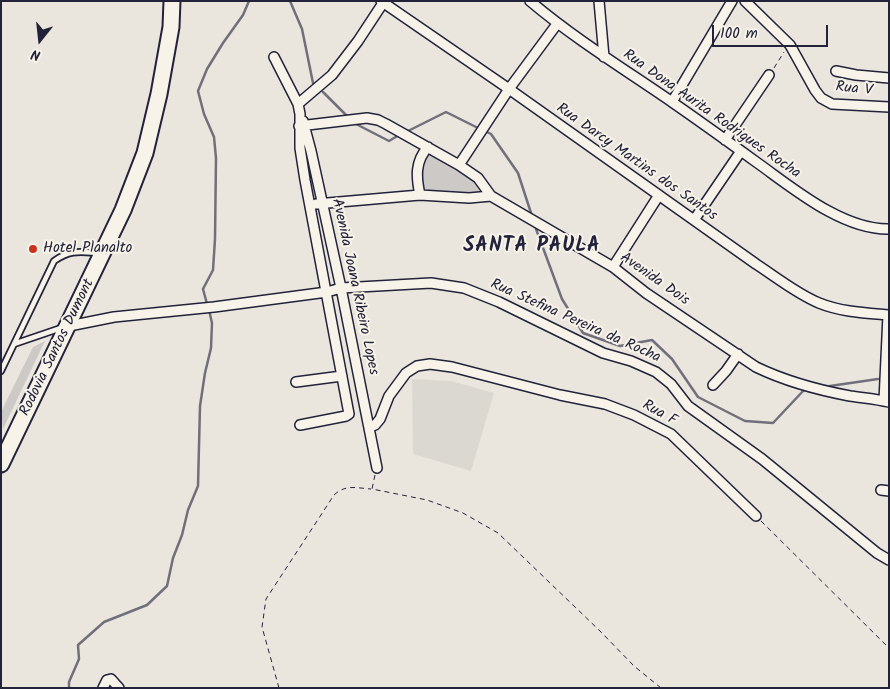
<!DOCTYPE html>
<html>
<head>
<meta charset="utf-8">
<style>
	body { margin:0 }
	#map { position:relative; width:890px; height:689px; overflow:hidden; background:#eae6de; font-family:Kalam,sans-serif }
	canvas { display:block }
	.frame { position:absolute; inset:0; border:2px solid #22223b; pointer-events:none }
	.north { position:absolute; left:15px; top:15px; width:50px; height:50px; -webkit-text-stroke:4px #f7f3e8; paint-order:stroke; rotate:196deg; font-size:14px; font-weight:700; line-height:20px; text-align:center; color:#22223b }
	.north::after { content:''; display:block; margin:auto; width:18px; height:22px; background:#22223b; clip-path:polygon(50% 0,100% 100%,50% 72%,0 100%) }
	.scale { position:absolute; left:712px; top:25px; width:116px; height:22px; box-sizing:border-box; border:2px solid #22223b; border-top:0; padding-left:6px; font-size:15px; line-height:18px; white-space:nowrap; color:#22223b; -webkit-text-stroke:4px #f7f3e8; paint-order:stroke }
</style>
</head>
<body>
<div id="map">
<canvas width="890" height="689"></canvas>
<div class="frame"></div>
<div class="north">N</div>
<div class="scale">100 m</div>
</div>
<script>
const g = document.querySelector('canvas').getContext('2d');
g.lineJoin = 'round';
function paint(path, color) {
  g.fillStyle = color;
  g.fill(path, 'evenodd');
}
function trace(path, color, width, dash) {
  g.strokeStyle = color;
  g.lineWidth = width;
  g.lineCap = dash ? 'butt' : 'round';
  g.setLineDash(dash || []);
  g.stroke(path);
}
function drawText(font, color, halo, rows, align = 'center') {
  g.font = font + ' Kalam,sans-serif';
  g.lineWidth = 4;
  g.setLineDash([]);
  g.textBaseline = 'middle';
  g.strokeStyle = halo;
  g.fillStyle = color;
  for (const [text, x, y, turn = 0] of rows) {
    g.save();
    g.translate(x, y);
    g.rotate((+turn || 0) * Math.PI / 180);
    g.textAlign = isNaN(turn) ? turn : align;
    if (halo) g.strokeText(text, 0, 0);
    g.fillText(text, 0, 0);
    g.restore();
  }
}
paint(new Path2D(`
	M412,379L451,381L494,393L471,471L413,454Z`), '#dbd8d2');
paint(new Path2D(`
	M430,151L473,180L480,192C468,198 437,192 423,191L420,180L421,161Z
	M45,341L3,429L1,412L33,347Z`), '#cdc9c6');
trace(new Path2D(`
	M290,1L302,29L313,83
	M323,92L347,116
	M354,123L389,141L399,135
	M408,131L446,112L480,129
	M485,131L491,134L518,173L531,213
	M536,229L562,299L583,333L620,346L652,340L672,359L698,397L745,421L773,423L804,390
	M207,304L203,289L213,270L215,239L216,158L214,137L204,114L198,91L207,69L223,43L243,15L249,1
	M830,386L878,379
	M69,688V682L79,659L78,645L104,622L147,605L167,586L173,558L182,535L188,510L198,486L200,406L205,373L211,348L212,323L209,310`), '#716f7b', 2.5);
const lane = new Path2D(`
	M14,344L54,261C71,249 80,252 100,253
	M1,371L14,344L61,328`);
const street = new Path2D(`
	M381,1L509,89L756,264C776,277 797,294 819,303C841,312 866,313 889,315
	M530,1C575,39 624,69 672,102C701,122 730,143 759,164C794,189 843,230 889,229
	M599,1L604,57
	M745,1L790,45L815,90L821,98L832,104L889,107
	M274,57L298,104L300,114V148L305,180L349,414L346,416L300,425
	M836,71L856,75L889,78
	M672,102L732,1
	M298,104L332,75L358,41L383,3
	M303,121L311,151L341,288L377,468
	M299,126L367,118L378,120L386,124L459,165L478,178L491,196L613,267L646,293L756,367C785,381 818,390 850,396C863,398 876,399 889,402
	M725,140L769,75
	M459,165L509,89L557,24
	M420,195C416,177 415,161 428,147
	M316,204L420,195L469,198L491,196
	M694,220L741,151
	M613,267L659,195
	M69,326L114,317L214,307L327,292L341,288L431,283L464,288L499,302L603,353L631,361L656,372L671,384L688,406L762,459L877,553L889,560
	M296,382L342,376
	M713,385L726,371L738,354
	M884,401L888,315
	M370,427L375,425L380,419L389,396L406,373L417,366L430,364L452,367L560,395L605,404L634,415L671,434L756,516
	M881,490L889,491
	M103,688L107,680L111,679L119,688`);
const highway = new Path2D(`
	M1,464L123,210L145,153L159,94L171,27L172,1`);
trace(lane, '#22223b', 8);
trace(street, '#22223b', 12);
trace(highway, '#22223b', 19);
trace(new Path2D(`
	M774,68L784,52
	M375,475L372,489L427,500L463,513L498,533L600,631L634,666L661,688
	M761,521L889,648
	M279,688L262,627L266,599L334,495C346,484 356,488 371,489`), '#22223b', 1, [5, 4]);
trace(lane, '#f7f3e8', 4.5);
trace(street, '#f7f3e8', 9);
trace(highway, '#f7f3e8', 15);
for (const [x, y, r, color] of [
	[33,249,5,"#c8321e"]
]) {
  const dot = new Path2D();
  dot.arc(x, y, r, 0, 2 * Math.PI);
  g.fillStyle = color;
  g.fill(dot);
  trace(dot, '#f7f3e8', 2);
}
drawText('15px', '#22223b', '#f7f3e8', [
	["Rua V",854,90,6],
	["Rua Dona Aurita Rodrigues Rocha",711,115,35],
	["Rua Darcy Martins dos Santos",636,163,35],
	["Avenida Dois",654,280,35],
	["Avenida Joana Ribeiro Lopes",354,287,78],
	["Rua Stefina Pereira da Rocha",575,322,24],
	["Rodovia Santos Dumont",58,348,-64],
	["Rua F",659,414,29]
]);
drawText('15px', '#22223b', '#f7f3e8', [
	["Hotel Planalto",43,249]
], 'left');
g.letterSpacing = '1px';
drawText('bold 20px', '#22223b', '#f7f3e8', [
	["SANTA PAULA",532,248]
]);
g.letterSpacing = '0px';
</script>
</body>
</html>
